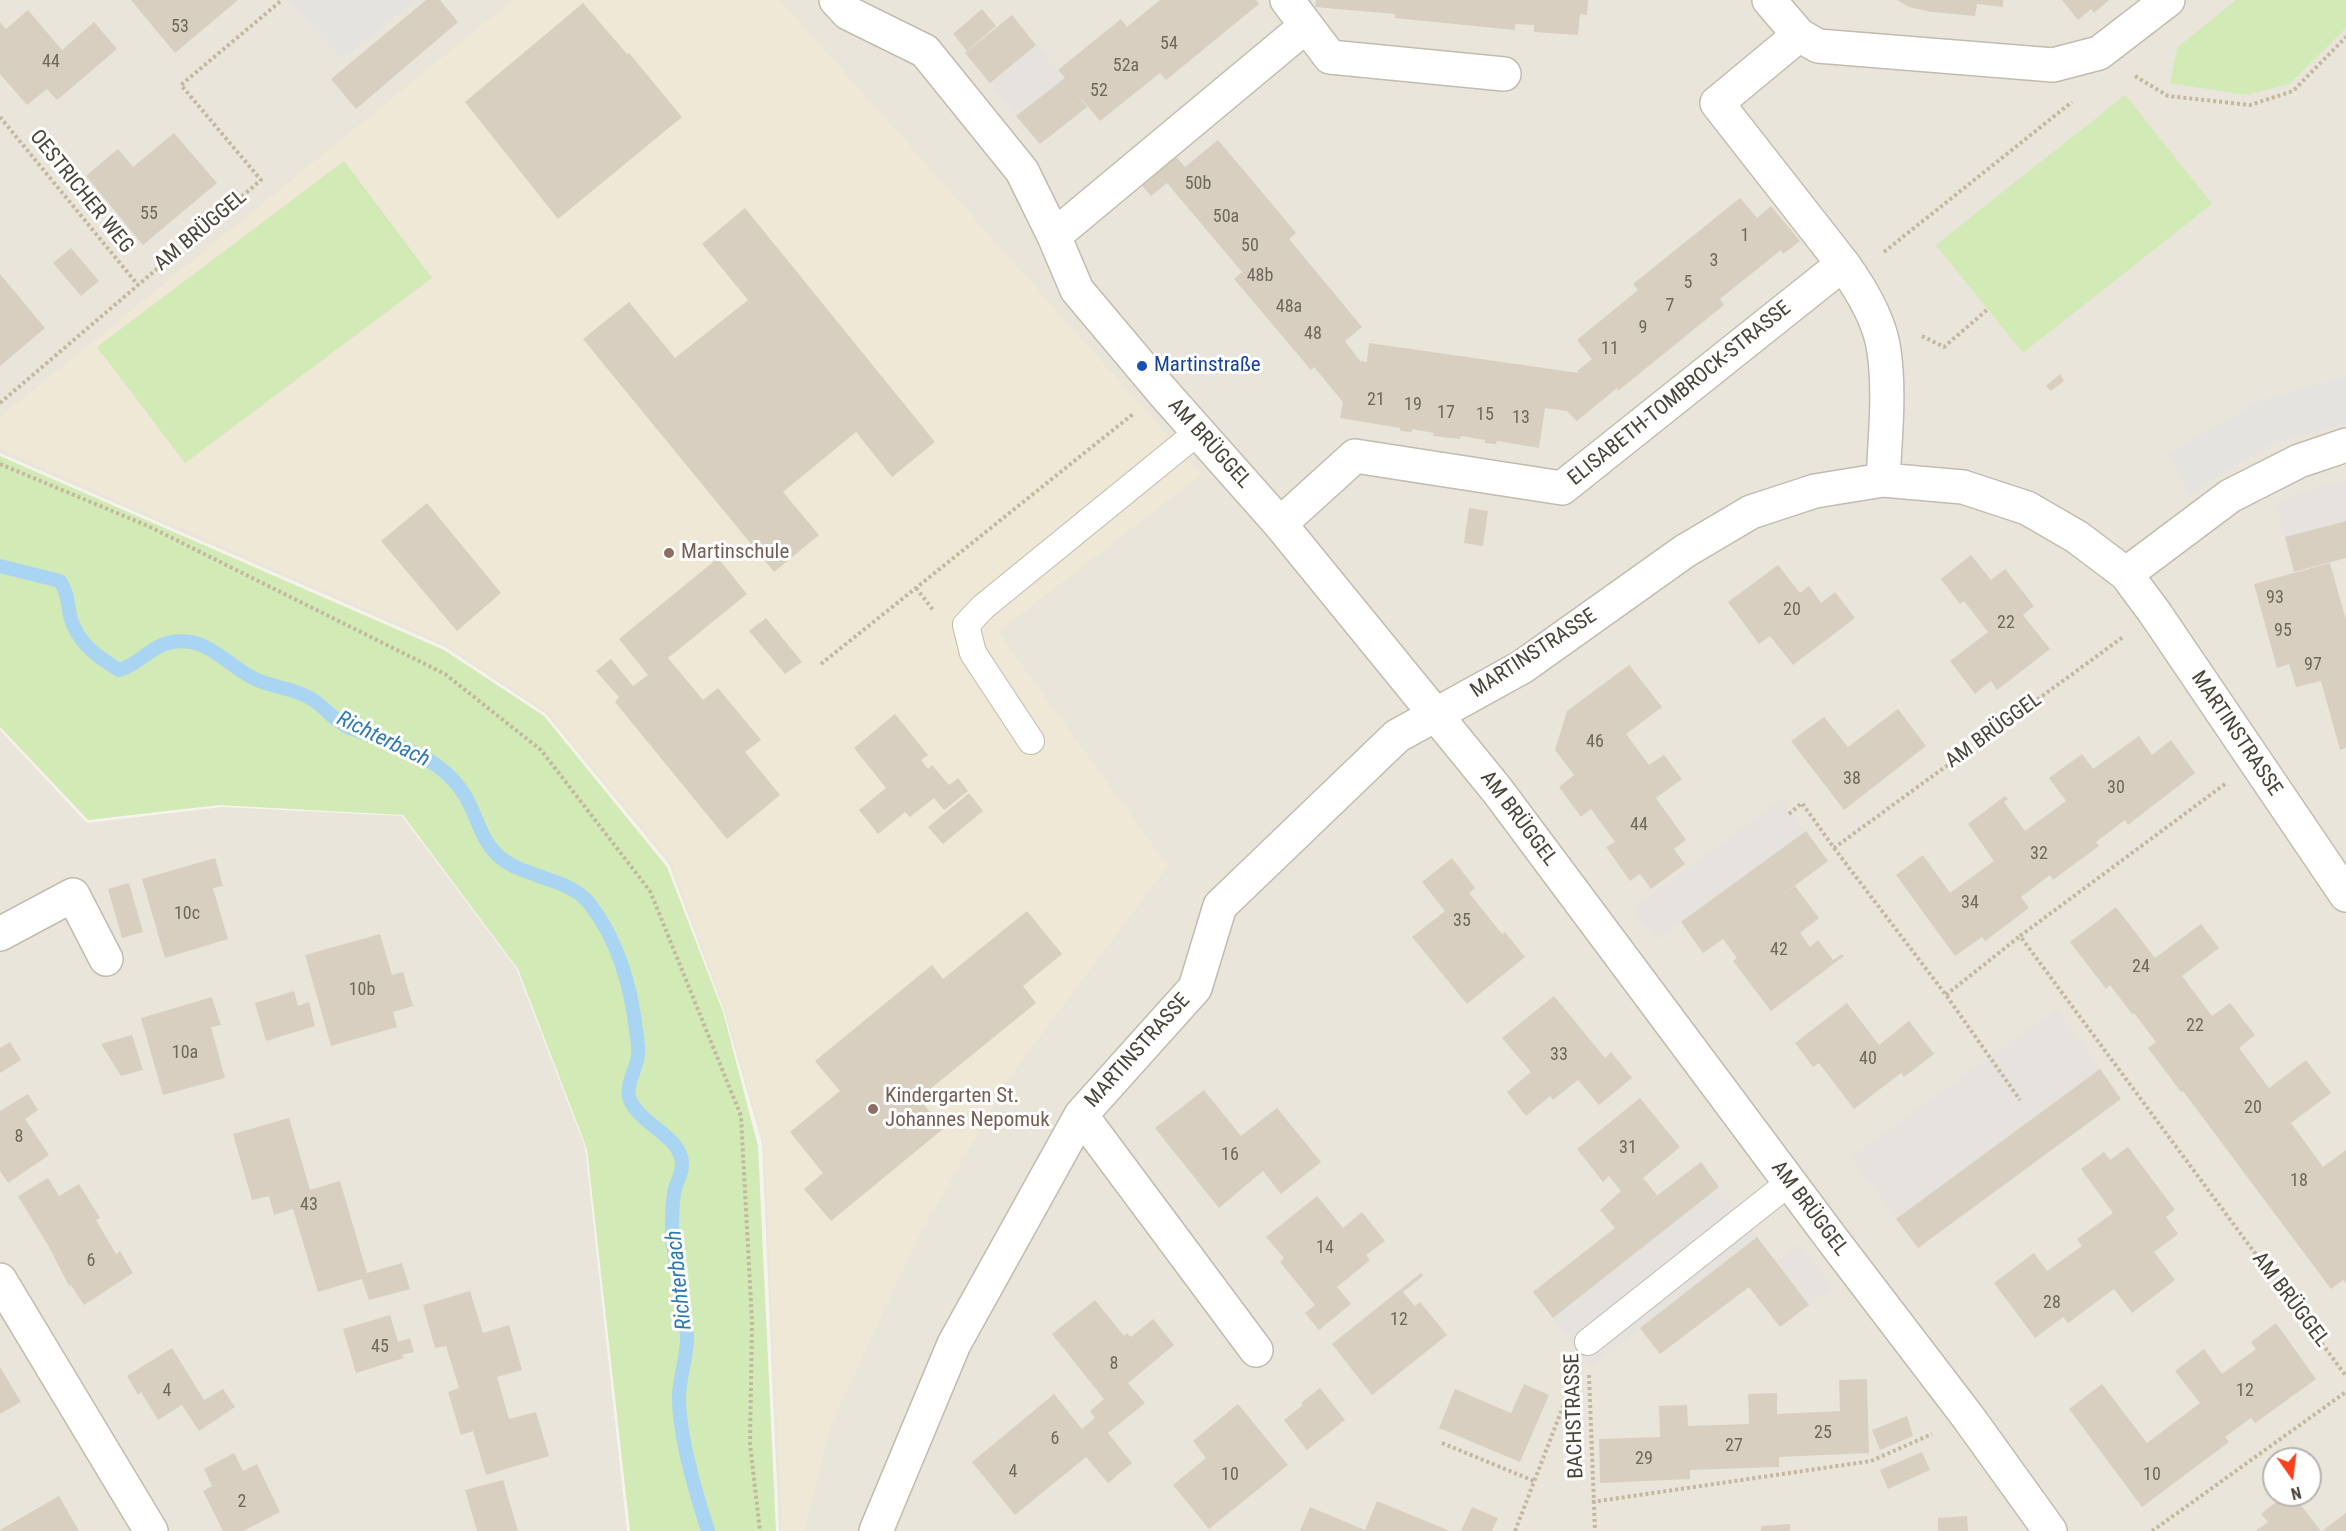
<!DOCTYPE html>
<html>
<head>
<meta charset="utf-8">
<style>
	body { margin:0 }
	#map { position:relative; width:2346px; height:1531px; overflow:hidden; background:#f6f3ec; font-family:"Roboto Condensed",sans-serif }
	canvas { display:block }
	.north { position:absolute; left:2262px; top:1447px; width:60px; height:60px; box-sizing:border-box; background:#fff; border:2px solid #b7b4b0; border-radius:50%; rotate:166deg; font-size:16px; font-weight:700; line-height:24px; text-align:center; color:#4b4439 }
	.north::after { content:''; display:block; margin:auto; width:21px; height:27px; background:#fc3f1d; clip-path:polygon(50% 0,100% 100%,50% 72%,0 100%) }
</style>
</head>
<body>
<div id="map">
<canvas width="2346" height="1531"></canvas>
<div class="north">N</div>
</div>
<script>
const g = document.querySelector('canvas').getContext('2d');
g.lineJoin = 'round';
function paint(path, color) {
  g.fillStyle = color;
  g.fill(path, 'evenodd');
}
function trace(path, color, width, dash) {
  g.strokeStyle = color;
  g.lineWidth = width;
  g.lineCap = dash ? 'butt' : 'round';
  g.setLineDash(dash || []);
  g.stroke(path);
}
function drawText(font, color, halo, rows, align = 'center') {
  g.font = font + ' "Roboto Condensed",sans-serif';
  g.lineWidth = 6;
  g.setLineDash([]);
  g.textBaseline = 'middle';
  g.strokeStyle = halo;
  g.fillStyle = color;
  for (const [text, x, y, turn = 0] of rows) {
    g.save();
    g.translate(x, y);
    g.rotate((+turn || 0) * Math.PI / 180);
    g.textAlign = isNaN(turn) ? turn : align;
    if (halo) g.strokeText(text, 0, 0);
    g.fillText(text, 0, 0);
    g.restore();
  }
}
paint(new Path2D(`
	M0,0H2346V1531H779L762,1143L724,1011L669,864L546,714L445,647L0,453ZM2274,1459H2310V1495H2274Z
	M0,730L87,823L222,807L402,816L516,968L585,1147L627,1531H0Z`), '#eae5da');
paint(new Path2D(`
	M1012,15L1087,107L1040,144L965,53Z
	M2346,480V558L2294,572L2276,504L2302,492Z
	M1782,799L1828,861L1703,953L1681,922L1656,940L1632,909Z
	M2057,1009L2121,1099L1918,1248L1851,1157Z
	M1701,1162L1776,1262L1800,1244L1832,1288L1809,1305L1749,1287L1660,1354L1640,1329L1591,1367L1533,1292Z`), '#e6e2dd');
paint(new Path2D(`
	M513,0H780L1202,474L998,632L1168,866L1012,1074L916,1242L830,1427L804,1531H782L764,1144L727,1014L671,862L547,712L443,643L0,449V417Z`), '#efe8d6');
paint(new Path2D(`
	M2236,0H2346V28L2289,84L2246,95L2170,83L2177,48Z
	M2125,95L2212,204L2023,353L1936,245Z
	M344,161L432,278L185,463L97,347Z
	M0,456L444,650L544,716L667,867L723,1012L758,1146L776,1531H630L587,1149L518,969L403,815L219,805L88,820L0,727Z`), '#d2eab5');
paint(new Path2D(`
	M288,0H415L342,59Z
	M2346,376V423L2272,443L2190,494L2168,454L2262,400Z`), '#e5e3e0');
trace(new Path2D(`
	M0,566L60,581C71,598 66,611 74,627C83,647 101,659 119,670C139,665 151,645 173,642C208,636 227,666 255,679C271,687 292,688 308,697C323,704 332,720 348,727C390,744 437,752 464,794C477,814 481,843 501,858C525,878 569,878 589,903C617,938 631,986 636,1030C637,1038 639,1047 638,1055C637,1068 626,1083 629,1097C637,1122 674,1133 681,1157C685,1171 676,1181 674,1193C672,1205 672,1219 672,1231C674,1266 685,1301 687,1336C688,1355 679,1377 679,1397C679,1437 696,1493 708,1531`), '#a9d4f2', 14);
paint(new Path2D(`
	M131,0H238L175,53Z
	M426,0H440L458,22L356,109L331,79Z
	M1160,0H1256L1259,4L1166,80L1160,73L1100,121L1073,89L1087,107L1040,144L1016,116L1065,78L1058,70L1121,19L1127,27Z
	M1316,0H1588L1587,15L1580,14L1578,35L1534,32V25L1515,24V30L1395,18V14L1315,7Z
	M1897,0H2003V7L1977,4L1975,16L1932,12L1909,7Z
	M2062,0H2109L2094,13L2091,9L2078,20Z
	M583,3L627,54L629,53L682,117L558,219L465,102Z
	M982,9L996,26L967,51L953,34Z
	M28,10L62,50L94,22L117,49L57,100L47,89L27,105L0,74V22L6,29Z
	M1012,15L1036,45L990,83L965,53Z
	M174,133L217,183L143,245L86,176L118,149L133,167Z
	M1218,140L1293,229L1296,233L1289,239L1362,327L1345,341L1360,361L1367,362L1369,343L1579,373L1577,371L1592,359L1577,340L1638,290L1633,284L1740,198L1757,218L1771,206L1800,241L1783,254L1781,250L1720,299L1724,305L1618,391L1617,388L1577,421L1567,411L1545,408L1539,448L1497,441L1496,444L1485,443V440L1461,436L1460,439L1433,436L1434,433L1412,429V432L1400,431V428L1340,418L1343,402L1314,367L1311,370L1234,279L1242,272L1167,183L1151,196L1139,182L1173,153L1185,167Z
	M745,208L935,442L892,477L856,432L783,492L819,535L774,572L583,339L629,302L675,358L748,300L702,244Z
	M71,248L99,281L81,296L53,263Z
	M0,274L45,328L0,366Z
	M2060,374L2064,381L2051,391L2046,386Z
	M427,503L501,593L457,631L381,541Z
	M1469,508L1488,511L1483,546L1464,543Z
	M2346,521V558L2294,572L2285,537Z
	M1971,555L1991,580L2005,569L2034,606L2023,615L2050,649L1997,690L1991,681L1975,694L1950,661L1988,632L1964,601L1960,604L1941,579Z
	M718,558L747,594L668,658L703,700L718,688L761,740L745,752L780,795L727,839L615,702L619,697L596,671L611,659L633,686L648,675L619,639Z
	M2330,563L2346,620V748L2340,750L2321,681L2296,687L2289,664L2277,668L2254,584Z
	M1778,565L1800,593L1809,586L1821,603L1835,592L1855,618L1793,665L1770,636L1759,644L1728,602Z
	M766,618L802,662L785,674L749,631Z
	M1629,665L1662,707L1626,734L1649,765L1664,755L1682,779L1656,798L1686,840L1674,849L1685,864L1651,889L1640,874L1630,881L1606,847L1615,842L1591,809L1581,817L1559,787L1574,775L1555,750L1567,711Z
	M1898,709L1926,746L1844,810L1791,741L1824,717L1848,747Z
	M895,714L928,755L921,760L928,769L932,765L949,785L958,778L968,791L944,810L934,798L910,817L905,812L878,834L859,810L886,788L854,748Z
	M2139,736L2152,755L2171,740L2195,773L2128,825L2125,820L2096,842L2099,846L2053,880L2050,875L2021,897L2029,908L1985,941L1982,937L1955,956L1896,875L1923,855L1950,893L1994,861L1968,824L2005,796L2008,799L2004,802L2025,831L2066,801L2049,778L2082,754L2093,769Z
	M969,793L983,811L943,844L928,827Z
	M1806,831L1828,861L1773,902L1795,886L1819,918L1800,933L1810,947L1818,940L1833,960L1842,954L1844,956L1771,1011L1733,961L1737,958L1723,939L1703,953L1681,922Z
	M215,858L223,886L213,888L228,939L165,958L142,879Z
	M1452,858L1475,888L1469,893L1502,934L1505,932L1525,957L1467,1004L1412,937L1445,911L1422,882Z
	M129,883L143,932L122,938L108,889Z
	M2116,907L2155,958L2201,924L2219,948L2182,976L2212,1016L2230,1003L2255,1035L2239,1048L2269,1088L2306,1060L2331,1093L2291,1123L2323,1167L2346,1150V1283L2343,1280L2331,1289L2183,1091L2181,1092L2148,1048L2156,1042L2134,1013L2132,1014L2110,985L2106,989L2070,942Z
	M1027,911L1062,954L1023,986L1036,1003L919,1098L943,1129L831,1221L804,1189L823,1173L790,1132L840,1091L815,1061L932,965L943,979Z
	M380,934L392,975L403,972L413,1006L393,1012L397,1027L331,1046L305,955Z
	M294,991L298,1006L309,1002L315,1026L266,1041L255,1003Z
	M1554,996L1605,1058L1611,1052L1632,1078L1599,1105L1578,1080L1553,1100L1550,1096L1526,1116L1507,1092L1531,1072L1502,1038Z
	M212,997L221,1025L211,1027L225,1078L163,1095L141,1018Z
	M1847,1003L1879,1045L1909,1021L1934,1054L1904,1077L1901,1073L1854,1109L1819,1063L1813,1067L1795,1043Z
	M132,1035L143,1070L121,1076L101,1044Z
	M10,1042L21,1060L0,1073V1048Z
	M2100,1069L2121,1099L1918,1248L1896,1219Z
	M1204,1090L1241,1136L1277,1108L1321,1162L1281,1194L1263,1171L1219,1208L1155,1128Z
	M28,1094L38,1110L25,1119L49,1155L8,1183L0,1171V1111Z
	M1640,1098L1680,1147L1643,1178L1657,1195L1642,1207L1701,1162L1719,1187L1553,1318L1533,1292L1615,1228L1600,1210L1621,1191L1609,1176L1603,1182L1577,1149Z
	M289,1118L310,1190L340,1181L367,1273L402,1263L410,1289L369,1300L362,1279L318,1292L293,1209L274,1215L269,1196L252,1200L233,1134Z
	M2128,1147L2175,1210L2166,1217L2178,1234L2154,1252L2175,1280L2132,1313L2114,1289L2068,1323L2063,1317L2035,1338L1994,1283L2034,1253L2047,1271L2082,1246L2077,1239L2113,1213L2081,1169L2104,1152L2110,1160Z
	M48,1178L59,1196L79,1184L99,1216L100,1218L96,1220L116,1254L120,1251L133,1273L84,1305L71,1285L69,1286L49,1247L18,1196Z
	M1317,1196L1343,1228L1362,1212L1385,1241L1366,1255L1370,1260L1337,1287L1351,1304L1319,1330L1305,1313L1315,1305L1280,1262L1284,1258L1266,1237Z
	M1757,1237L1809,1305L1780,1327L1749,1287L1660,1354L1640,1328Z
	M1421,1273L1423,1276L1403,1292L1415,1306L1420,1302L1447,1335L1372,1395L1332,1344Z
	M470,1291L483,1333L509,1325L522,1370L497,1377L509,1419L536,1412L549,1456L486,1475L473,1431L461,1435L448,1392L459,1388L446,1346L435,1348L423,1305Z
	M1095,1300L1124,1336L1127,1333L1131,1337L1153,1319L1174,1345L1128,1383L1145,1403L1108,1433L1132,1463L1108,1483L1086,1457L1015,1515L972,1462L1054,1394L1082,1429L1095,1418L1090,1411L1104,1399L1052,1334Z
	M390,1315L398,1342L410,1338L414,1352L402,1355L404,1358L356,1373L343,1329Z
	M2276,1323L2316,1379L2255,1423L2251,1418L2225,1437L2229,1442L2142,1507L2069,1409L2102,1384L2147,1443L2200,1403L2175,1371L2204,1349L2222,1374L2256,1349L2251,1342Z
	M172,1348L204,1400L223,1389L235,1407L199,1431L182,1405L158,1420L141,1392L138,1395L127,1376Z
	M0,1367L21,1402L0,1414Z
	M1867,1379L1869,1453L1779,1457V1467L1690,1470V1479L1600,1483L1599,1439L1660,1437L1659,1406L1687,1405L1688,1426L1749,1424L1748,1394L1777,1393V1414L1840,1411L1839,1380Z
	M1524,1384L1549,1395L1520,1462L1439,1428L1455,1389L1511,1413Z
	M1320,1388L1345,1420L1307,1450L1284,1420L1303,1405L1301,1403Z
	M1238,1404L1288,1465L1209,1529L1173,1485L1206,1458L1193,1441Z
	M1907,1416L1913,1436L1880,1450L1872,1430Z
	M1922,1452L1930,1470L1888,1489L1880,1470Z
	M234,1453L243,1471L257,1464L280,1512L243,1531H223L203,1491L212,1486L204,1469Z
	M503,1480L518,1531H477L465,1490Z
	M2285,1495H2293L2321,1531H2256L2268,1522L2261,1514Z
	M59,1496L79,1531H0V1530Z
	M1377,1501L1450,1531H1300L1310,1507L1365,1530Z
	M1472,1507L1498,1518L1492,1531H1461Z
	M2346,1513V1531H2322Z
	M1967,1516L1968,1531H1938V1518Z
	M1790,1524V1531H1761V1526Z`), '#d8cfc1');
const service = new Path2D(`
	M1031,741L973,653L966,625L983,607L1198,432
	M1588,1342L1790,1182`);
const minor = new Path2D(`
	M836,0L848,13L925,51L1022,171L1054,236L1077,290L1162,391L1280,524L1497,790L1832,1239L1968,1417L2050,1531
	M1287,0L1330,57L1504,74
	M1769,0L1799,35L1818,46L2053,65L2099,53L2168,0
	M1799,35L1717,103L1843,264
	M1054,236L1306,26
	M1280,524L1355,456L1562,488L1843,264C1861,289 1880,320 1884,351C1890,393 1885,438 1883,480
	M2126,574L2230,496L2299,461L2346,445
	M0,934L73,895L106,959
	M1081,1115L1256,1350
	M0,1280L151,1531
	M876,1531L954,1344L1081,1115L1195,988L1220,906L1397,736L1522,667L1685,551L1751,512L1815,491L1883,480L1963,487L2027,508L2077,537L2126,574L2155,613L2346,895`);
trace(service, '#c2bbae', 28);
trace(minor, '#c2bbae', 36);
trace(new Path2D(`
	M2135,76L2168,96L2250,105L2293,91L2346,37
	M0,117L138,285
	M1884,252L2072,102
	M1922,336L1944,347L1988,309
	M0,403L261,180L181,85L282,0
	M0,464L148,526L445,674L541,750L650,891L741,1116L752,1322L750,1444L760,1531
	M916,588L934,611
	M821,664L1133,414
	M2225,784L2020,936L2346,1376
	M1789,814L1802,803L1834,848L2123,637
	M1834,848L1946,995L2020,1100
	M1946,995L2020,936
	M1589,1375L1595,1531
	M1442,1443L1534,1481
	M1592,1502L1871,1461L1932,1434
	M1515,1531L1576,1373
	M2152,1531L2346,1392`), '#c4b79f', 4, [3, 3]);
trace(service, '#fff', 26);
trace(minor, '#fff', 33);
for (const [x, y, r, color] of [
	[1142,366,6,"#1a4fb4"],
	[669,553,6,"#8d6e63"],
	[873,1109,6,"#8d6e63"]
]) {
  const dot = new Path2D();
  dot.arc(x, y, r, 0, 2 * Math.PI);
  g.fillStyle = color;
  g.fill(dot);
  trace(dot, '#fff', 2);
}
drawText('18px', '#6e675b', null, [
	["53",180,27],
	["54",1169,44],
	["44",51,62],
	["52a",1126,66],
	["52",1099,91],
	["50b",1198,184],
	["55",149,214],
	["50a",1226,217],
	["1",1745,236],
	["50",1250,246],
	["3",1714,261],
	["48b",1260,276],
	["5",1688,283],
	["7",1670,306],
	["48a",1289,307],
	["9",1643,328],
	["48",1313,334],
	["11",1610,349],
	["21",1376,400],
	["19",1413,405],
	["17",1446,413],
	["15",1485,415],
	["13",1521,418],
	["93",2275,598],
	["20",1792,610],
	["22",2006,623],
	["95",2283,631],
	["97",2313,665],
	["46",1595,742],
	["38",1852,779],
	["30",2116,788],
	["44",1639,825],
	["32",2039,854],
	["34",1970,903],
	["10c",187,914],
	["35",1462,921],
	["42",1779,950],
	["24",2141,967],
	["10b",362,990],
	["22",2195,1026],
	["10a",185,1053],
	["33",1559,1055],
	["40",1868,1059],
	["20",2253,1108],
	["8",19,1137],
	["31",1628,1148],
	["16",1230,1155],
	["18",2299,1181],
	["43",309,1205],
	["14",1325,1248],
	["6",91,1261],
	["28",2052,1303],
	["12",1399,1320],
	["45",380,1347],
	["8",1114,1364],
	["4",167,1391],
	["12",2245,1391],
	["25",1823,1433],
	["6",1055,1439],
	["27",1734,1446],
	["29",1644,1459],
	["4",1013,1472],
	["10",1230,1475],
	["10",2152,1475],
	["2",242,1502]
]);
drawText('21px', '#4b4439', '#fff', [
	["OESTRICHER WEG",81,192,51],
	["AM BRÜGGEL",201,231,-40],
	["ELISABETH-TOMBROCK-STRASSE",1680,394,-39],
	["AM BRÜGGEL",1209,444,48],
	["MARTINSTRASSE",1534,654,-33],
	["AM BRÜGGEL",1994,731,-36],
	["MARTINSTRASSE",2236,734,56],
	["AM BRÜGGEL",1518,819,53],
	["MARTINSTRASSE",1138,1051,-48],
	["AM BRÜGGEL",1809,1209,53],
	["AM BRÜGGEL",2290,1300,53],
	["BACHSTRASSE",1575,1416,-92]
]);
drawText('21px', '#164399', '#fff', [
	["Martinstraße",1154,366]
], 'left');
drawText('21px', '#785e54', '#fff', [
	["Martinschule",681,553],
	["Kindergarten St.",885,1097],
	["Johannes Nepomuk",885,1121]
], 'left');
drawText('italic 22px', '#2e7ab2', '#fff', [
	["Richterbach",383,740,26],
	["Richterbach",680,1280,-96]
]);
</script>
</body>
</html>
